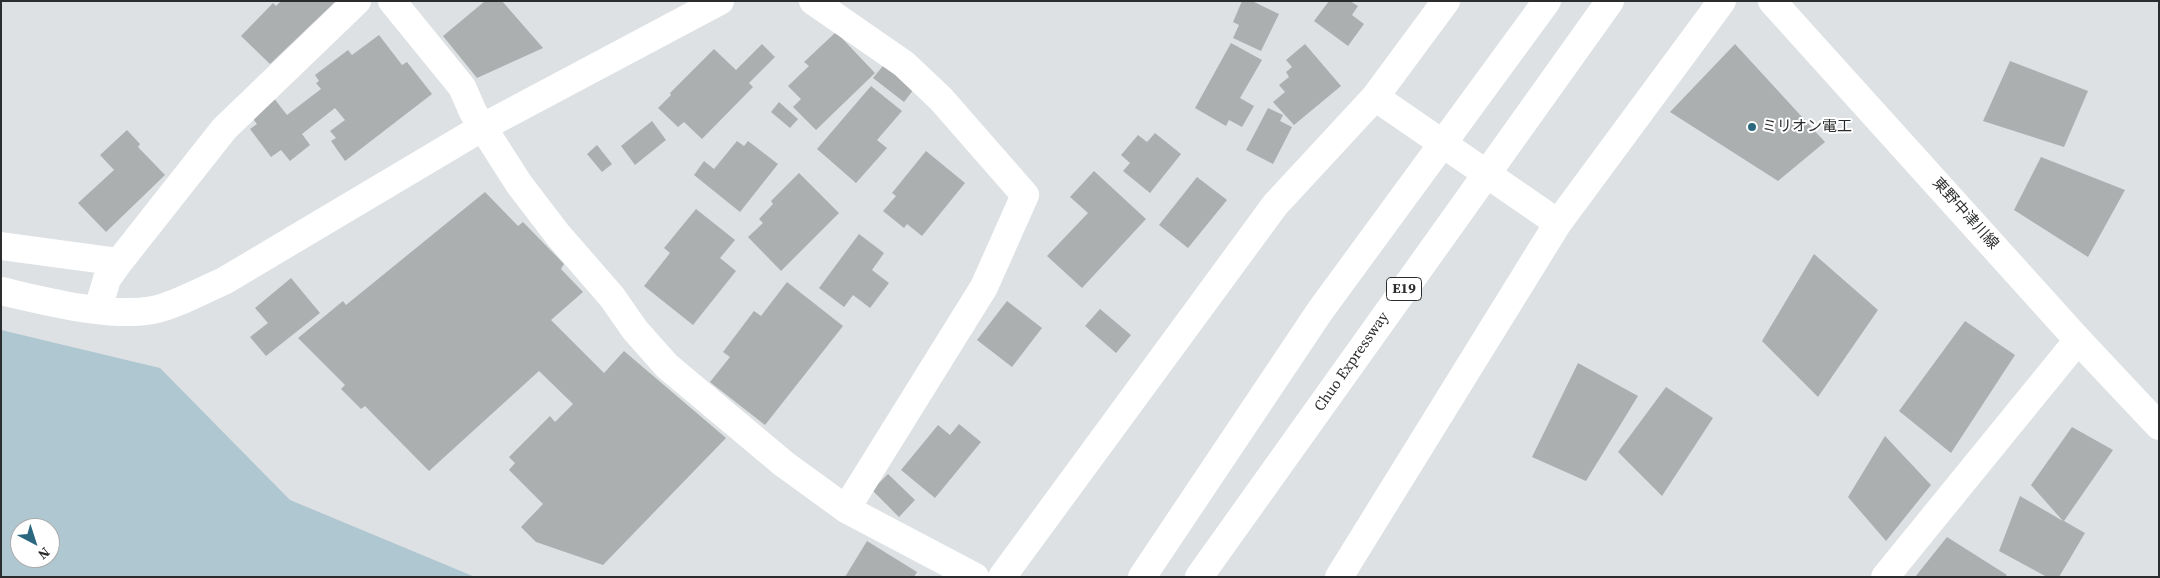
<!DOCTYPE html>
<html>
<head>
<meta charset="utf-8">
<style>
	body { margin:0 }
	#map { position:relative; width:2160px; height:578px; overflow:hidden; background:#dde1e3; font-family:"Source Serif 4",serif }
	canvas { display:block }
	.frame { position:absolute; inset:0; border:2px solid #2b2c2d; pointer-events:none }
	.north { position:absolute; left:10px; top:518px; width:50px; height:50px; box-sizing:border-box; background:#fff; border:1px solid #aaabab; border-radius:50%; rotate:140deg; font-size:14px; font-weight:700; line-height:20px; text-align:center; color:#2b2c2d }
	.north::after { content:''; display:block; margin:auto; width:18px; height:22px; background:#2b687f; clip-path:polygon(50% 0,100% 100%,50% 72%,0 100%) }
</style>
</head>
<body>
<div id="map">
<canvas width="2160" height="578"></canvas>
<div class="frame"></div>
<div class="north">N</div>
</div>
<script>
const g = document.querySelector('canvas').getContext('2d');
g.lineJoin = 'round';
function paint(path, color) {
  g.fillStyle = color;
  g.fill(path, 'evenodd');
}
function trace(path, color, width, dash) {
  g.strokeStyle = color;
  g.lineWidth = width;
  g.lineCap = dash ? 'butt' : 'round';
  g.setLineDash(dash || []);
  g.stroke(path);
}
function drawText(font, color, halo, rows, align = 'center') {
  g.font = font + ' "Source Serif 4","Noto Sans JP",serif';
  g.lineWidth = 4;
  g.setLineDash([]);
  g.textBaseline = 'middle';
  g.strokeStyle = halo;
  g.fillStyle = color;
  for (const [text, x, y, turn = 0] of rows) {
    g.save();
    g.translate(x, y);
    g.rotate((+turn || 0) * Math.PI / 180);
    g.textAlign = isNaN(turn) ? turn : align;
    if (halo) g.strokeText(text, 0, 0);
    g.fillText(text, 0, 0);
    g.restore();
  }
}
paint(new Path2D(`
	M1,330L160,368L290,500L475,577H1ZM20,528H50V558H20Z`), '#afc7d1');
paint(new Path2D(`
	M281,1H336L270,64L241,36L273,3L276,6Z
	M485,1H502L543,48L477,78L443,36Z
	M1242,1H1252L1279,14L1261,51L1233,38L1239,25L1233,22Z
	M1329,1H1350L1358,6L1352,15L1364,24L1348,46L1314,21Z
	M836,32L875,73L816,130L793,107L801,99L788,86L809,66L804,62Z
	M379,35L402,65L407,62L432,94L345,161L331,141L336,138L330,131L345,120L335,108L302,134L310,145L290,161L281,150L271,157L250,129L257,124L250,115L273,97L287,115L321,89L316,83L319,81L315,75L348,50L352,55Z
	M1231,43L1262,60L1240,98L1254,106L1242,127L1229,120L1226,126L1195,108Z
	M762,44L775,57L749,83L753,87L702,139L684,122L678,127L658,108L671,95L670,93L714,49L736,70Z
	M1305,44L1341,86L1294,125L1273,102L1285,92L1279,85L1289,77L1286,72L1292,67L1286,60Z
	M1735,44L1825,142L1778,181L1670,112Z
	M887,61L917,85L904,102L873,78Z
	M2010,61L2088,91L2064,147L1983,121Z
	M871,86L902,111L877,140L887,148L856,183L817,149Z
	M779,102L798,119L790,128L771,112Z
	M1268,108L1283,115L1280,121L1292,127L1273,164L1246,150Z
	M652,121L666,140L635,165L621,146Z
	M127,130L140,144L138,147L165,175L106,232L78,203L114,170L100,155Z
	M1155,133L1181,154L1150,193L1123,171L1130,163L1121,155L1138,135L1147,142Z
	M737,141L744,146L748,141L778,164L740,212L694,175L704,161L714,169Z
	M597,145L612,164L602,172L587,154Z
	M926,151L965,183L922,236L907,224L904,228L883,211L896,196L892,193Z
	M2041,157L2125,190L2088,257L2014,210Z
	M1094,171L1146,219L1082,288L1047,256L1088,213L1070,197Z
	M799,173L839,213L781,271L748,237L763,223L759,219L773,204L771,201Z
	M1197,177L1227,200L1188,248L1159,225Z
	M485,192L518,226L523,222L564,264L561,269L583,292L551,320L604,373L624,351L726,438L603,565L536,542L521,527L543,504L509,470L515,463L509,457L550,416L555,422L573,404L539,371L429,471L365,406L361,409L341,389L345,385L298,338L343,301L346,305Z
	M696,209L735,240L720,258L736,271L693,325L644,286L670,253L664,248Z
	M859,234L884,253L872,270L889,283L870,308L853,295L844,307L819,288Z
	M1814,254L1878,310L1818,397L1762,341Z
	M291,278L320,313L266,356L250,337L268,323L255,308Z
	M787,282L843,326L765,425L710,382L730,357L723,352L754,311L761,316Z
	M1007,301L1042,328L1012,367L977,340Z
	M1100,309L1131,335L1116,353L1085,326Z
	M1965,321L2015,355L1951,453L1899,411Z
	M1578,363L1638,396L1586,481L1532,457Z
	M1666,387L1713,418L1662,496L1618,452Z
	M959,424L981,442L935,498L901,470L938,425L950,435Z
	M2072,427L2113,450L2064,521L2085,533L2059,577H2047L1999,551L2020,496L2063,521L2031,485Z
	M1885,436L1931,485L1886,541L1848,497Z
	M888,474L915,500L899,517L872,490Z
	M1947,537L2007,575L2005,577H1915Z
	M867,541L917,572L914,577H845Z`), '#abafb0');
trace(new Path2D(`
	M392,1L462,87L473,112L519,184L558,235L612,297L635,330L667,366L784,464L846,509L975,577
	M813,1L904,64L941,99L1025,195L984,287L846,509
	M1375,97L1558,223
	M1,246L119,262
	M1,291C45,301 109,318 153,310C174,306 203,290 224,281L483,127L720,1
	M98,309L107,279L119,262L224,129L357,1
	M1002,577L1275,205L1375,97L1446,1
	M1339,577L1558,223L1722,1
	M1885,577L2078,340`), '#fff', 28);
trace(new Path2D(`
	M1772,1L2078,340L2159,426`), '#fff', 28);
trace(new Path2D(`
	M1142,577L1320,311L1547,1
	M1199,577L1610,1`), '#fff', 28);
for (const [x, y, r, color] of [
	[1752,127,5,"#2b687f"]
]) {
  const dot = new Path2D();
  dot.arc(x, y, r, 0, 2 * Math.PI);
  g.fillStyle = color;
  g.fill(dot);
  trace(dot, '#fff', 2);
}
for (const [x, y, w] of [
	[1404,289,35]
]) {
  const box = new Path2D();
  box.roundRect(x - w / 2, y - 11.5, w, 23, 4);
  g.fillStyle = '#fff';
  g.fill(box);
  trace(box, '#2b2c2d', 1);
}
drawText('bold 14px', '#2b2c2d', null, [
	["E19",1404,289]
]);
drawText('15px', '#2b2c2d', '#fff', [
	["ミリオン電工",1762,127]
], 'left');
drawText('15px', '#2b2c2d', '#fff', [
	["東野中津川線",1965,214,48],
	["Chuo Expressway",1352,362,-55]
]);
</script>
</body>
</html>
